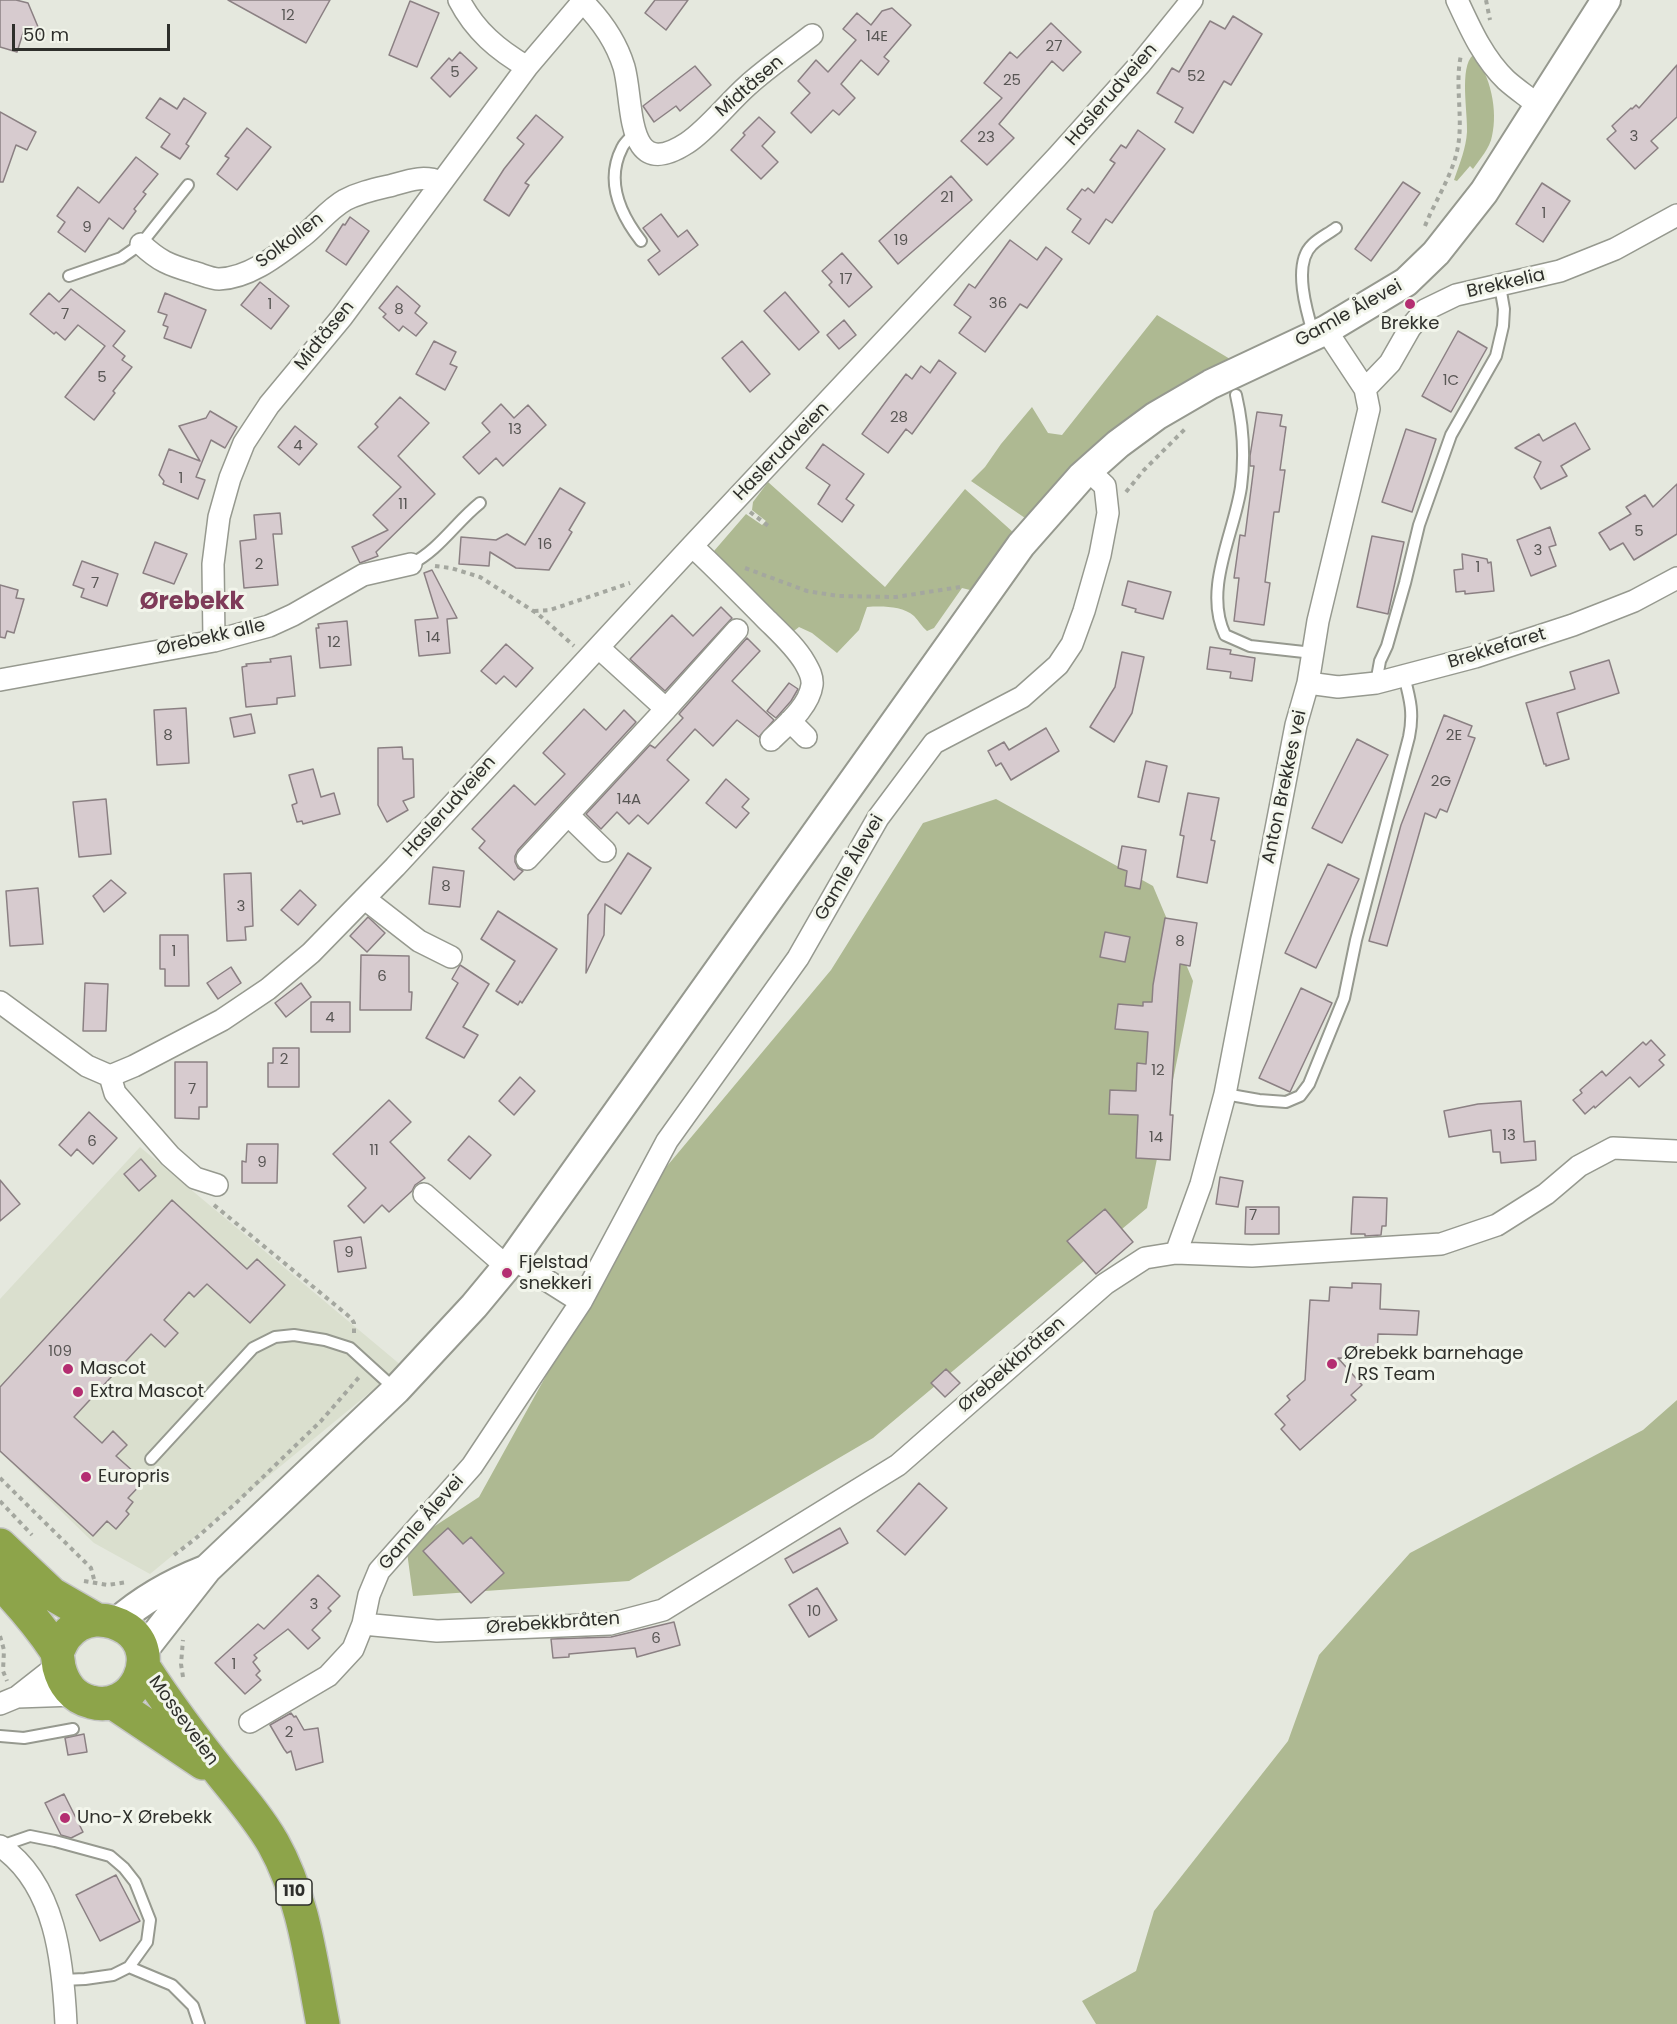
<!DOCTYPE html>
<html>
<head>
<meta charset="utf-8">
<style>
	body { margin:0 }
	#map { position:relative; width:1677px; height:2024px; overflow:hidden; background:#e5e8de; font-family:Poppins,sans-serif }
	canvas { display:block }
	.scale { position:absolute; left:12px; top:24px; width:158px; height:27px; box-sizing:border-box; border:3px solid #2e2f2b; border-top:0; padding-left:8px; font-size:18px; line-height:21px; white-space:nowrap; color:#2e2f2b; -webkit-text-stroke:4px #f2f5eb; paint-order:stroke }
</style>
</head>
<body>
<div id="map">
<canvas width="1677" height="2024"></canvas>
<div class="scale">50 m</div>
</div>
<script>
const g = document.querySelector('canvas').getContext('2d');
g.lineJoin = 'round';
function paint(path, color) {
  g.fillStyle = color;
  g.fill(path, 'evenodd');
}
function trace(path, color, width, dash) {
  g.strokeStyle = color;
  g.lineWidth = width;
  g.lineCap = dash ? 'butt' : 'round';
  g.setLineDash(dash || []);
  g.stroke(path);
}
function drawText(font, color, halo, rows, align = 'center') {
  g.font = font + ' Poppins,sans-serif';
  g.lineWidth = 6;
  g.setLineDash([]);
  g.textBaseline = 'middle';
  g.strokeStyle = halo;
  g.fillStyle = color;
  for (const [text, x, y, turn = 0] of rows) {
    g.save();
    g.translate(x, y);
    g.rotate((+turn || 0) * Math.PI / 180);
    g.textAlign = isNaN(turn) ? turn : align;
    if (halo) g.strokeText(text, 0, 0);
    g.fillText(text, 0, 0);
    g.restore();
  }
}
paint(new Path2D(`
	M140,1147L402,1366L150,1574L94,1543L0,1452V1299Z`), '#dadfce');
paint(new Path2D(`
	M1473,55C1491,75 1498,111 1492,136C1490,148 1480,159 1473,169L1470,166L1457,181L1454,180L1455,177C1460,163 1466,148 1467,132C1468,113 1459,67 1473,55Z
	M1157,315L1230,359L1152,405L1088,452L1025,518L971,481L985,467L1001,444L1032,407L1048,433L1062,435Z
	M768,482L885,587L965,489L1014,533L970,590L962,588L934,628L927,631C922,627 919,621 914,616C902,606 883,606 867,607L859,630L837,653L812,633L799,627L790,634L723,568L714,551L746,514L762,525L766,521L752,510L753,502Z
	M996,799L1153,886L1193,981L1147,1208L873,1438L629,1581L413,1596L406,1545L479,1497L652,1184L831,970L923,823Z
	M1677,1400V2024H1096L1082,2001L1136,1971L1154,1911L1288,1741L1319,1655L1410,1553L1643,1430Z`), '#aeb992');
const building = new Path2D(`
	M0,0H16L28,3L41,34L24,30L17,52L0,47Z
	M228,0H330L306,43Z
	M655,0H688L666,30L645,13Z
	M410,1L439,13L417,67L389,55Z
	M892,8L911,25L884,57L889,61L878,75L861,60L841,84L855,98L839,115L833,110L811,133L791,113L810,93L798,81L816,60L828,72L856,40L843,29L857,13L871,25L882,11Z
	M1233,16L1262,34L1231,85L1224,81L1193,133L1175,122L1183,108L1157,93L1172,68L1179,72L1210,21L1225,29Z
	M1051,23L1081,52L1063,71L1052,61L999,124L1014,138L987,165L961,141L1002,98L984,83L1010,52L1017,58Z
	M460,52L477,68L450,97L431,78L449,58L452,61Z
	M1677,65V117L1651,141L1658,148L1635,169L1607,139L1616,131L1612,126L1631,108L1632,109L1636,105L1639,108Z
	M695,66L711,85L680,111L676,106L654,122L643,106Z
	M160,98L177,109L184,98L206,113L186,144L189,146L180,159L161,147L170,134L146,118Z
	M0,112L36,132L27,150L16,145L3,182H0Z
	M536,115L563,137L525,183L529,185L509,216L484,200L504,169L524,144L517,138Z
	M759,117L775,132L762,146L778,162L761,179L731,150L745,135L743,133Z
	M247,128L271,147L237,190L217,174L229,158L225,156Z
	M1138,130L1165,149L1112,223L1106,219L1089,244L1072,232L1081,219L1067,209L1082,189L1085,191L1088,188L1094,193L1115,163L1110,160L1121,145L1126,148Z
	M136,157L158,174L143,192L146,194L134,209L136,211L123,229L109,218L85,252L58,232L65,222L57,216L78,187L99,203Z
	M951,176L972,200L898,264L879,241Z
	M1403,182L1420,193L1371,261L1355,249Z
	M1542,183L1570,201L1543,242L1516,224Z
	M661,214L678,237L687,230L698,245L659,275L648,260L660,251L643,228Z
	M350,217L369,231L346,265L326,251L343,224L345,225Z
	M1010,240L1037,260L1046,247L1062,259L1027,308L1020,304L985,352L959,333L971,317L954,305L969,284L975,288Z
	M842,253L872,287L849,307L829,285L832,282L822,271Z
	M260,282L289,306L271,329L241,305Z
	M397,286L420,306L415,313L427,323L416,336L403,326L399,331L383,317L386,314L379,308Z
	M71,289L125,331L113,346L125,356L122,360L132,367L113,391L115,393L94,420L65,397L105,346L78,325L65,340L56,332L54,334L30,314L49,293L59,302Z
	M785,292L819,332L799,350L764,311Z
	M165,293L206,310L191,348L164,338L168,327L163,325L167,315L158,312Z
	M844,320L856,335L839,349L827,335Z
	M1458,331L1487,348L1451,412L1422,396Z
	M434,341L456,352L450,364L457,367L445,390L416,374Z
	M742,341L770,374L750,392L722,358Z
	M939,360L956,373L912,434L906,429L888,453L862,434L906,374L912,379L921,366L930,373Z
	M400,397L429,423L398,456L435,494L376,552L378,556L360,563L352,547L388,530L373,515L401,487L358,447L378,427L375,424Z
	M501,404L514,418L528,405L546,425L503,466L496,458L479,474L463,457L490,432L482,423Z
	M210,411L237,427L225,448L211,440L196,477L205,480L198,499L163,484L164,481L159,475L169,449L200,461L179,426L206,418Z
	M1257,412L1282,415L1280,426L1286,427L1280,470H1285L1279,512H1274L1265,582L1270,583L1264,625L1234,621L1239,578H1234L1240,535L1245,536L1254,466H1250V456Z
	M1575,423L1590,449L1561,466L1567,476L1541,489L1534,477L1541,462L1515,448L1539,434L1543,441Z
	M295,426L317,444L299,465L278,447Z
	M1406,429L1436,439L1412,512L1382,502Z
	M823,444L864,474L846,499L854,505L842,522L818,504L830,485L806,468Z
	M1677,484V534L1634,560L1623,543L1610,550L1599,533L1631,514L1626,507L1645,495L1653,507Z
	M560,488L585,503L569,530L572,532L549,570L516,568L490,552L489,566L459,564L461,537L496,540L507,534L525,545Z
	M280,513L282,534H273L278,585L244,588L240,541L256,539L254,515Z
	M1550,527L1556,545L1549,547L1556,566L1531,576L1517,540Z
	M1372,536L1404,542L1388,614L1357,607Z
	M155,542L187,554L174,584L143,573Z
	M1462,554L1487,559L1488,563L1491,562L1494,591L1465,594V591L1456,592L1454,570L1463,569Z
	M82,561L118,574L107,606L81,597L84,589L73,585Z
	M432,570L457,618L447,619L450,653L419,656L415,620L438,618L424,573Z
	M1128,581L1171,592L1163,619L1135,612L1136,609L1122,605Z
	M0,585L18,590L16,598L24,599L14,633L7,631L5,638L0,637Z
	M721,607L732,618L665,691L630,659L672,615L693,636Z
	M347,621L351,665L320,668L316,628H319L318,624Z
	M747,638L760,651L732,681L774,720L759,737L737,720L713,746L695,729L667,760L689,780L648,824L638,815L629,824L617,812L601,829L586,814L650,745L655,748L683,718L679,714Z
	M506,644L533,668L516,687L504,676L496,684L481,671Z
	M1210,647L1231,650L1230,654L1255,658L1252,681L1230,678L1231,672L1207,669Z
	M1122,652L1144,657L1132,713L1114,742L1090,727L1115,687Z
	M291,656L295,696L277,698V704L246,707L242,667L247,666L246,664L271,662L270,659Z
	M1609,660L1619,693L1557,713L1569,759L1546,766V764H1544L1526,703L1575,689L1570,672Z
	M789,683L798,689L791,701L776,718L767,711Z
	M186,708L189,763L157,765L154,710Z
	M584,709L606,730L624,710L636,722L518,850L515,856V862L518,868L523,871L514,880L479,848L485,841L472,829L514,785L535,805L565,774L543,753Z
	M251,714L255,733L234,737L230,718Z
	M1444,715L1472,726L1468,736L1475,738L1447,812L1440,809L1436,818L1425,813L1387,946L1369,941L1401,825Z
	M1046,728L1059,751L1011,780L1001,763L996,766L988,751L1004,742L1009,750Z
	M1357,739L1388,755L1342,843L1312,828Z
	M402,747L403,759H413L414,797L403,801L408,810L387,822L378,805V748Z
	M1146,761L1167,766L1159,802L1138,797Z
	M313,769L321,797L334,793L340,814L303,824L302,821L297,822L292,805L297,803L289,775Z
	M726,779L749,799L742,807L749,813L736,828L706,803Z
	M1188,793L1219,798L1211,840L1215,841L1207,883L1177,877L1184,836L1180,835Z
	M106,799L111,854L79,857L73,802Z
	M1122,846L1146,850L1140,889L1125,886L1127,871L1118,868Z
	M628,853L651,868L621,914L605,904L604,935L586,973L588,915Z
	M1328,864L1359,879L1316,968L1285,953Z
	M433,867L464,871L460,907L429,904Z
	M251,873L253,926L245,927L246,940L227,941L224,874Z
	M111,880L126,893L104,912L93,896Z
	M38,888L43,944L10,946L6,891Z
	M300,890L316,905L298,925L281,910Z
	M498,911L557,949L522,1003L520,1001L518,1005L496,991L515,961L481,939Z
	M368,917L385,933L367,952L350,936Z
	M1165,918L1197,923L1190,966L1180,964L1170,1115H1173L1170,1160L1136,1158L1138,1115L1109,1114L1110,1090L1136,1091L1137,1063L1146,1064L1148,1032L1115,1029L1118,1004L1143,1006V1002H1152L1153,985Z
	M1105,932L1130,937L1125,962L1100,957Z
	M160,935H188L189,986H165V969H160Z
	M361,955L409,956V992H412L411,1010H360Z
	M460,965L489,984L463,1027L478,1035L464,1058L426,1038L458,983L452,979Z
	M231,967L241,983L218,999L207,983Z
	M85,983L108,984L106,1031H83Z
	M301,983L311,997L286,1017L275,1003Z
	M1301,988L1332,1003L1290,1092L1259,1078Z
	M311,1002H350V1032H311Z
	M1651,1040L1665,1055L1659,1060L1664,1065L1639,1087L1630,1077L1595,1108L1594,1106L1585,1114L1573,1100L1582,1093L1580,1090L1602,1071L1606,1076L1643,1042L1646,1045Z
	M273,1048H299V1087H268V1063H273Z
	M175,1062H207V1107H199V1119L175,1118Z
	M520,1077L535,1091L514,1115L499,1101Z
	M389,1100L411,1122L390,1142L425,1178L415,1185L412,1191L389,1212L382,1205L364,1223L348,1206L366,1188L333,1154Z
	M1521,1101L1524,1142L1535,1141L1536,1160L1501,1163L1500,1152H1493L1491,1130L1449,1137L1444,1111L1478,1104Z
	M89,1112L117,1138L93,1164L77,1149L71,1156L59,1145Z
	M469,1136L491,1155L470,1179L448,1160Z
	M247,1144H278L277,1183H242V1161L246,1162Z
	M141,1159L156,1176L139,1191L124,1174Z
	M1220,1177L1243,1181L1238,1207L1216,1204Z
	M0,1180L20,1204L0,1221Z
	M1353,1197L1387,1198L1386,1226H1382L1381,1235L1365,1236V1234H1351Z
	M172,1200L247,1269L257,1259L285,1285L250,1323L207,1284L194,1297L189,1292L164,1320L178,1333L165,1347L151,1334L74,1417L102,1443L113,1431L127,1445L116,1456L144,1481L128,1498L133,1502L126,1511L129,1514L116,1529L107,1521L93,1536L0,1451V1387Z
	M1246,1207H1279V1234H1245Z
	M1105,1209L1133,1242L1096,1274L1067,1241Z
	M361,1237L366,1268L338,1272L334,1241Z
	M1352,1283L1381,1284L1380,1309L1419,1311L1417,1335L1378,1334L1377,1359L1338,1358L1362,1385L1351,1395L1356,1400L1300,1450L1281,1429L1285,1425L1275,1414L1290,1400L1287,1396L1305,1380L1310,1300L1329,1301L1330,1287L1352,1288Z
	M946,1369L960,1383L945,1397L931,1383Z
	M919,1483L947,1508L905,1555L877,1531Z
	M448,1528L463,1544L471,1537L504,1573L471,1603L423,1551Z
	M840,1528L848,1543L793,1573L785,1559Z
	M318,1575L340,1596L328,1608L331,1611L312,1630L320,1638L308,1649L288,1629L254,1655L257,1658L253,1662L260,1671L256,1675L261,1680L245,1694L215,1663L258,1624L264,1629Z
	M817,1588L837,1620L809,1637L789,1605Z
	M674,1622L680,1645L637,1657L635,1648L569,1654V1657L553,1658L551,1639L611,1637Z
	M291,1713L294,1717L296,1716L304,1730L318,1728L323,1762L296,1770L291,1751L287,1753L284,1749L270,1725Z
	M84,1734L87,1752L68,1755L65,1738Z
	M64,1794L83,1832L71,1838L61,1835L45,1803Z
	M116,1875L140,1921L100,1941L76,1895Z`);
paint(building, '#d7cbcf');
trace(building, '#8b8083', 1.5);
const lane = new Path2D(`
	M634,134C630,138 624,143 622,148C605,181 620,214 641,241
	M69,276L121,258L141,244L188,185
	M1314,336C1307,313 1292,264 1312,245C1319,238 1328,234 1336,228
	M1236,395C1243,425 1245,457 1241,487C1234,534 1203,589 1225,635L1250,646L1313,653
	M411,564C439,550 456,522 480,503
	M1376,683L1380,661L1387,646L1405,583L1419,525L1451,435L1496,356L1503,326L1504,309L1500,286
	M1225,1094L1259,1100L1286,1102L1300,1096L1309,1084L1344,998L1356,940L1409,737C1414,713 1410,699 1404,676
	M151,1459L253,1348L275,1337L294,1335L325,1340L350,1348L395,1389
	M0,1736L24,1738L73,1729
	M1,1846L30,1836L55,1841L110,1856L124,1868L135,1882L150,1920L147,1942L129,1967L113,1975L85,1979L62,1980
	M129,1967L172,1985L193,2006L199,2024`);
const street = new Path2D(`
	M459,0C475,31 498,50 527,67
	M1457,0C1470,28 1483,58 1506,80C1516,89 1528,97 1539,106
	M583,2C601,20 616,41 624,67C634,102 624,184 687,143C706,131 729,102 747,86C767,68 790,52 812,35
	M141,244C159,261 169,265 193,272C201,274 211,279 219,279C250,278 279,254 303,236C318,224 329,209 345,200C360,192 376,189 393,185C410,180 424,175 441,182
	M1365,389L1390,363L1410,328L1425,310L1456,295L1560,271L1615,249L1677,215
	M692,546C717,569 741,594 765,618C779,632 795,646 805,663C809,670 813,677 812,685C809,707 785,726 771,740
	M214,641L213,564L219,517L230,478L244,443L269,405L342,317L527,67L584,0
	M0,680L214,641L269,626L293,615L363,575L411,564
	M1308,683L1338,687L1376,683L1475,657L1573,625L1634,601L1677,578
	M666,709L737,630
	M790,721L806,737
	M568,815L605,851
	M527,859L666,709L599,648
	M365,899L419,941L451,957
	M0,1002L87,1066L110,1076L115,1093L170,1156L195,1178L217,1185
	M110,1076L134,1066L222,1020L268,989L311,953L395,867L692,546L1057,157L1141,63L1192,0
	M424,1194L506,1266
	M1176,1253L1201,1184L1225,1094L1296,725L1308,683L1318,621L1369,409L1365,389L1326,330
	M513,1259L581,1302L667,1141L798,958L878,818L934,743L1022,697L1058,665L1072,644L1084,611L1100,555L1108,513L1105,486L1088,470
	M363,1624L437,1631L610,1624L663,1610L898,1465L1105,1284L1145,1258L1176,1253L1252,1256L1441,1244L1497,1225L1546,1194L1579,1166L1613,1148L1677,1151
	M17,1697L75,1695
	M0,1704L17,1697L59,1664
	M250,1722L328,1676L353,1649L363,1624L369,1595L379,1571L472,1466L581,1302
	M0,1846C56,1884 63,1962 66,2024`);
const secondary = new Path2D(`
	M117,1622C143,1599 172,1583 205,1570
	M142,1652L207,1569L396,1390L474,1306L513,1259L1021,545L1081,477L1118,444L1156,416L1211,384L1326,330L1406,282L1436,253L1484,192L1606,0`);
const highway = new Path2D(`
	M0,1545L52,1594L97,1620
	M0,1582C20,1603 39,1625 55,1649C58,1654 58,1661 59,1667C63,1683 73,1698 91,1702C134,1714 163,1654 127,1629C107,1616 82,1616 66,1636C62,1641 60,1647 57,1652
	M143,1666C167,1703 196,1742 224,1777C242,1799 259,1819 273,1843C304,1898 311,1963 323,2024
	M112,1702L203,1763`);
trace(lane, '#96998f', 14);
trace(street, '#96998f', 24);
trace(secondary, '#96998f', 32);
trace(highway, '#c4c5c4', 36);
trace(new Path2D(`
	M1486,0L1490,20
	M1425,226C1436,198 1456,171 1459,139C1462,112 1455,82 1461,55
	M1126,492L1144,470L1186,428
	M750,512L771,528
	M435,566L451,568L480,577L538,614L574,646
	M745,568L807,591L838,596L896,597L960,587
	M534,611L550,610L630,583
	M214,1205L351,1318L354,1323V1333
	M0,1478L91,1568L95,1583
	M0,1501L32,1535
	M174,1555L195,1539L236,1503L321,1421L361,1375
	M84,1581L108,1585L127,1582
	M0,1636L4,1650L3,1671L7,1681
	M183,1677L181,1664L183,1640`), '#a4a79f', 4, [4.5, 4.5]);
trace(lane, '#fff', 10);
trace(street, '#fff', 21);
trace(secondary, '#fff', 28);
trace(highway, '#8da44a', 33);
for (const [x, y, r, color] of [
	[1410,304,6,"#b42e71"],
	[507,1273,6,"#b42e71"],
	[1332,1364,6,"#b42e71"],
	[68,1369,6,"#b42e71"],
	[78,1392,6,"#b42e71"],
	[86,1477,6,"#b42e71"],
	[65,1818,6,"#b42e71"]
]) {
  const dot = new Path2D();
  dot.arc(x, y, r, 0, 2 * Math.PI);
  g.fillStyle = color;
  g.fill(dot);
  trace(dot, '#f2f5eb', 2);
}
drawText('15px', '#585654', null, [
	["12",288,16],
	["14E",877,37],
	["27",1054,47],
	["5",455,73],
	["52",1196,77],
	["25",1012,81],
	["3",1634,137],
	["23",986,138],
	["21",947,198],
	["1",1544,214],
	["9",87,228],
	["19",901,241],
	["17",846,280],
	["36",998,304],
	["1",270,305],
	["8",399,310],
	["7",65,315],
	["5",102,378],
	["1C",1451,381],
	["28",899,418],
	["13",515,430],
	["4",298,446],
	["1",181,479],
	["11",403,505],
	["5",1639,532],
	["16",545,545],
	["3",1538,551],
	["2",259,565],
	["1",1478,568],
	["7",95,584],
	["14",433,638],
	["12",334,643],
	["8",168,736],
	["2E",1454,736],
	["2G",1441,782],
	["14A",629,800],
	["8",446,887],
	["3",241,907],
	["8",1180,942],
	["1",174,952],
	["6",382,977],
	["4",330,1018],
	["2",284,1060],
	["12",1158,1071],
	["7",192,1090],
	["13",1509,1136],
	["14",1156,1138],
	["6",92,1142],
	["11",374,1151],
	["9",262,1163],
	["7",1253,1216],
	["9",349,1253],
	["109",60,1352],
	["3",314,1605],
	["10",814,1612],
	["6",656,1639],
	["1",234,1665],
	["2",289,1733]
]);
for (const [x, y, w] of [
	[294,1892,36]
]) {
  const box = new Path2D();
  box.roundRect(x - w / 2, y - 13, w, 26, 4.5);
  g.fillStyle = '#f2f5eb';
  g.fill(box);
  trace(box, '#2e2f2b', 1.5);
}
drawText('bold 16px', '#2e2f2b', null, [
	["110",294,1892]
]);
drawText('18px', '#2e2f2b', '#f2f5eb', [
	["Midtåsen",750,87,-41],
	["Haslerudveien",1112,95,-49],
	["Solkollen",290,241,-37],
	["Brekkelia",1506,284,-13],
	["Gamle Ålevei",1349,314,-29],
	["Midtåsen",325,336,-51],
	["Haslerudveien",782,452,-46],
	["Ørebekk alle",211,638,-13],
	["Brekkefaret",1497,649,-17],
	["Anton Brekkes vei",1285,787,-78],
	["Haslerudveien",450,807,-48],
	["Gamle Ålevei",850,868,-60],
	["Ørebekkbråten",1012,1365,-41],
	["Gamle Ålevei",422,1523,-49],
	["Ørebekkbråten",553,1624,-4],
	["Mosseveien",183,1721,54]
]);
drawText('18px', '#2e2f2b', '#f2f5eb', [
	["Brekke",1410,324,"center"],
	["Fjelstad",519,1263],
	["snekkeri",519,1284],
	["Ørebekk barnehage",1344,1354],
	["/ RS Team",1344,1375],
	["Mascot",80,1369],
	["Extra Mascot",90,1392],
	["Europris",98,1477],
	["Uno-X Ørebekk",77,1818]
], 'left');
drawText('bold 24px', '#7f3b59', '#f2f5eb', [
	["Ørebekk",192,603]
]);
</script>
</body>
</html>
